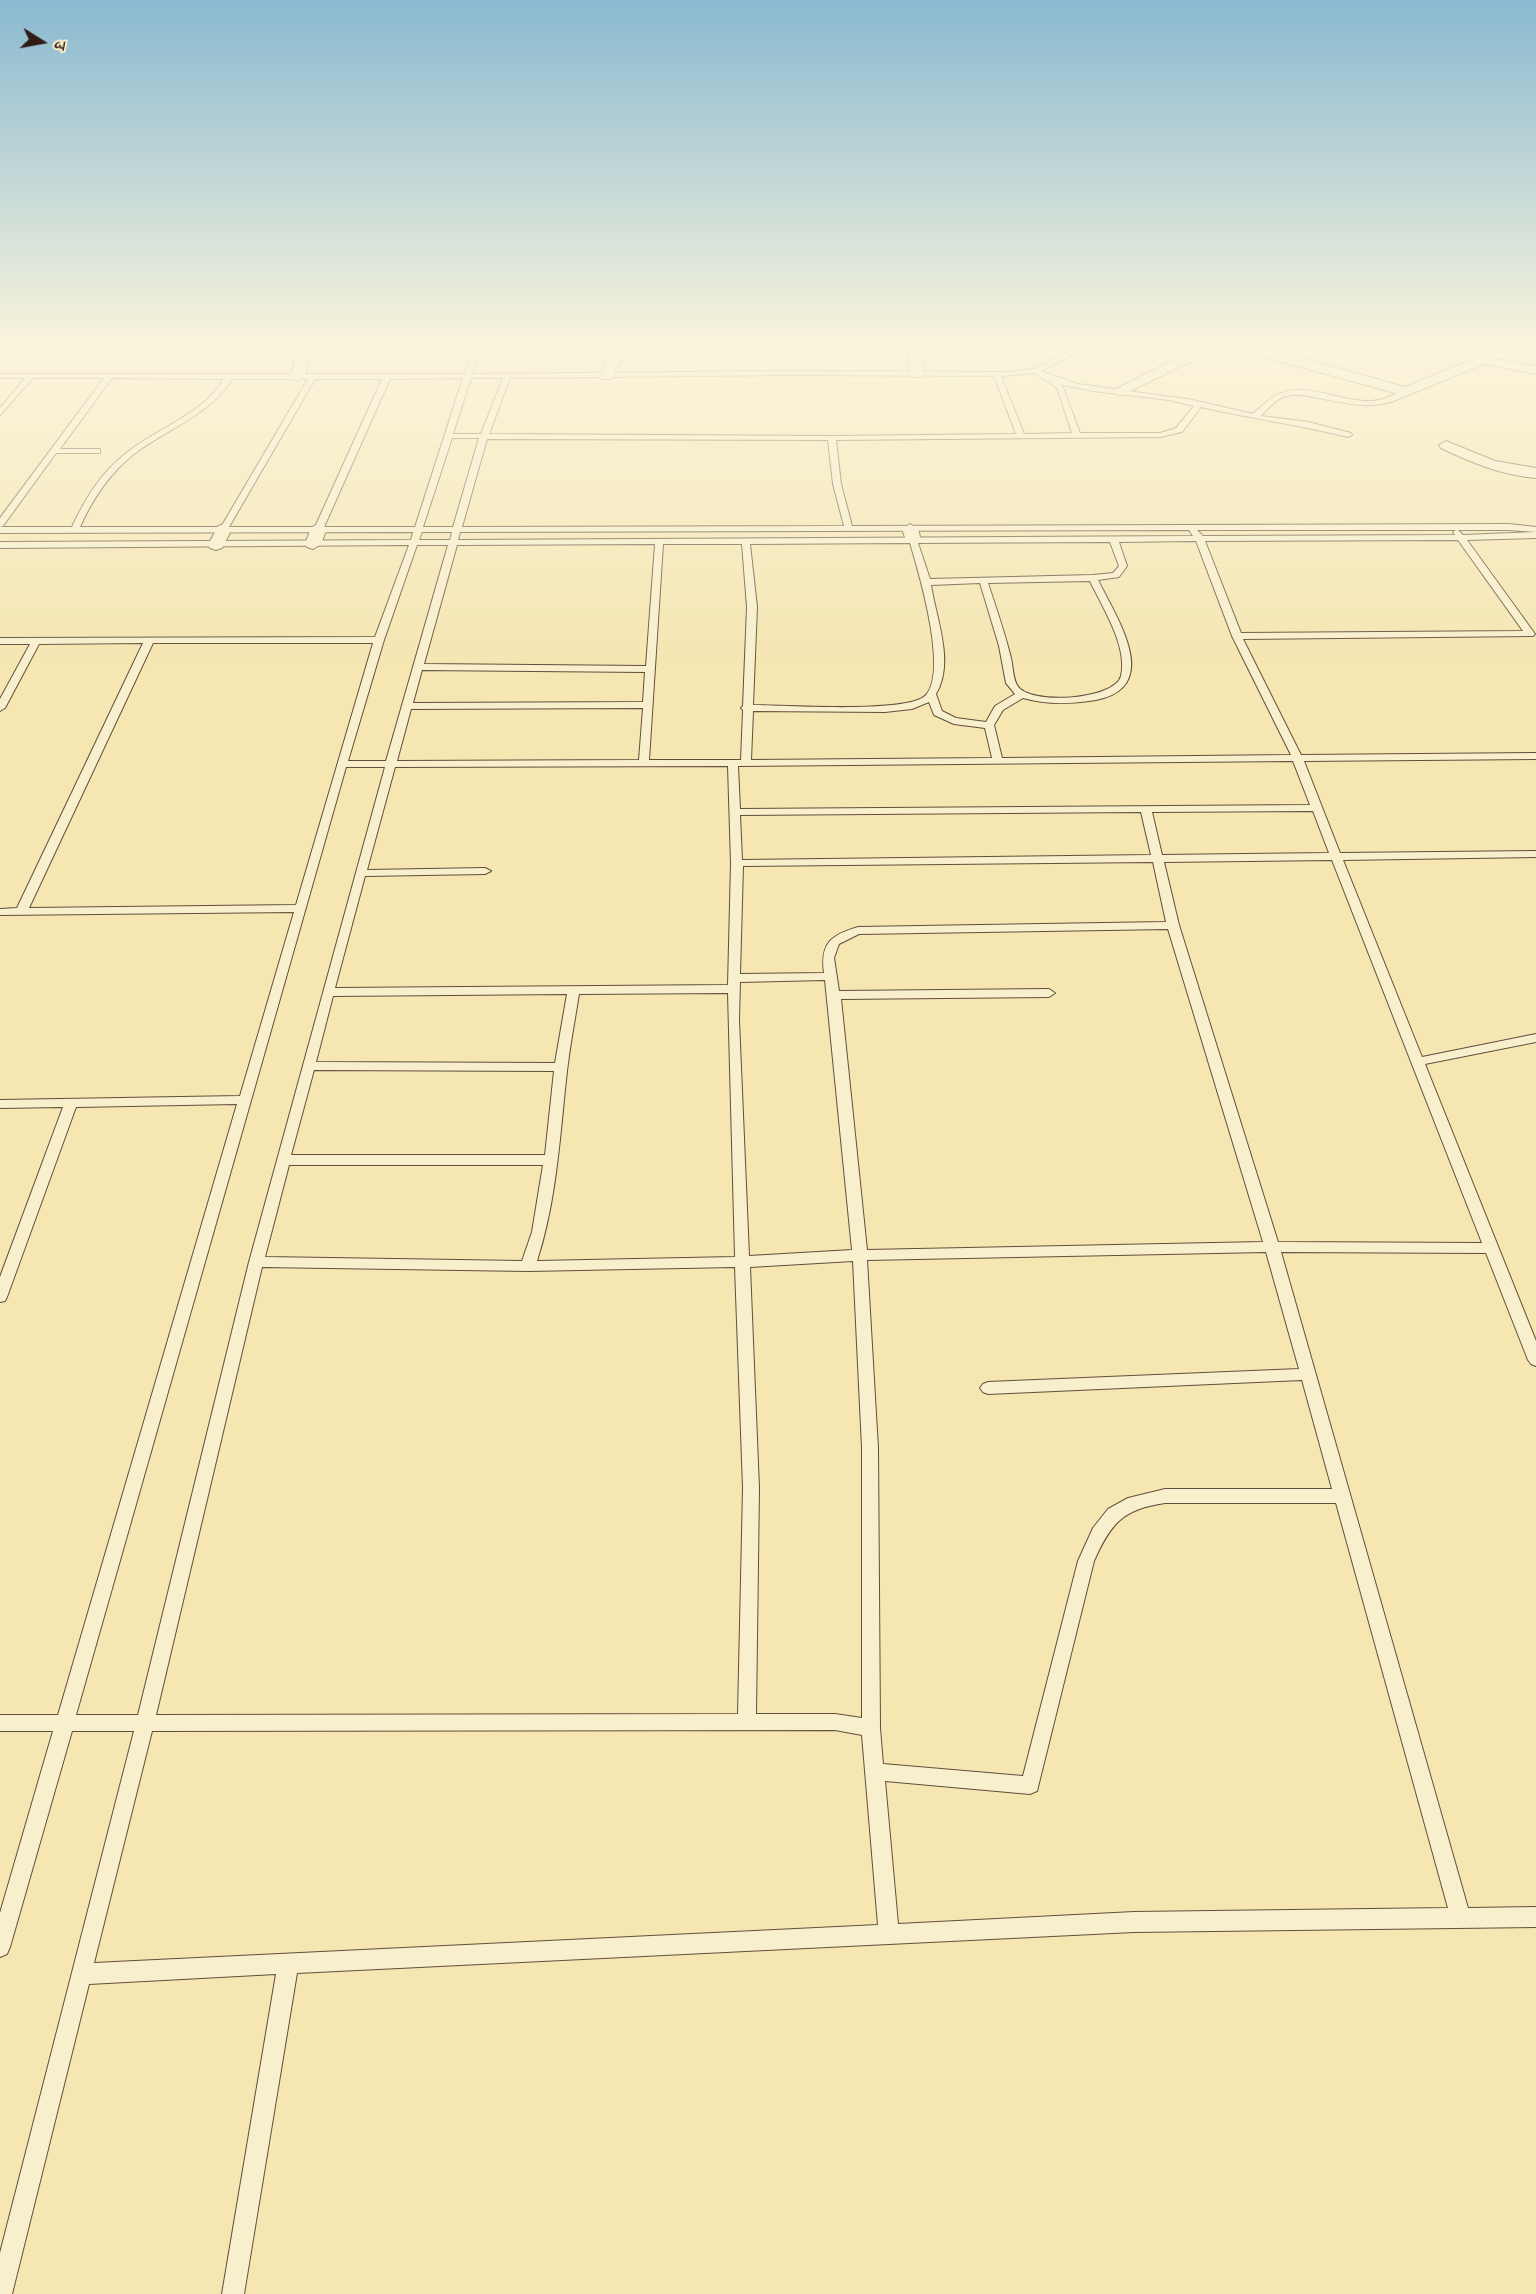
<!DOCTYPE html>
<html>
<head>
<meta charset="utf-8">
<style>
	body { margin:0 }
	#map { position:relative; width:1536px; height:2294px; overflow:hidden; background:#f5e6b2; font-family:"IM FELL French Canon","Noto Serif Devanagari",serif }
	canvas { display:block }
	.north { position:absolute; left:12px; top:12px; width:60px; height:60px; -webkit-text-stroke:4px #f8efcd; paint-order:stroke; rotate:101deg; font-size:16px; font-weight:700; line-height:24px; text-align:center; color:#311c14 }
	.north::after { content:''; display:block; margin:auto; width:21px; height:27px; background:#311c14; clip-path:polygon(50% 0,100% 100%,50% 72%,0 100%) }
</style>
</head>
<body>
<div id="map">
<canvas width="1536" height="2294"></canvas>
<div class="north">उ</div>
</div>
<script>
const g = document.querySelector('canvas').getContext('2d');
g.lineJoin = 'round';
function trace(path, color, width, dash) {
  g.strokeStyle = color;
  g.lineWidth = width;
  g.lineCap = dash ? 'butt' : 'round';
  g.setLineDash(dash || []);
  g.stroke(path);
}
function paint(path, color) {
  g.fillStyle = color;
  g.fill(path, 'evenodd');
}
const service = new Path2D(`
	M475,344H481L472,374L787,371L1010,372L1034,369L1084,344H1093L1041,371L1078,384L1193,400L1253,414C1261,407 1269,398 1279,394C1306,381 1342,403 1371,401C1384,401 1394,394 1406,390L1410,392C1383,413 1349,404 1319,398C1309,396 1297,393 1287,396C1277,398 1268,408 1261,416L1308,422L1351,433L1352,435L1348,437C1299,425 1250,418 1201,407L1182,432L1160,437L836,440L841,484L852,526L1509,524L1536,527V538L1467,540L1535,634L1533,636L1243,639L1301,755L1536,753V759L1304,761L1340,853L1536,851V857L1343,860L1422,1057L1536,1034V1042L1425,1064L1536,1341V1366L1531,1364L1528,1360L1486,1253L1281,1252L1468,1908L1536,1907V1927L1134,1932L297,1973L244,2294H222L276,1974L89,1984L12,2294H0V2253L134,1731H72L10,1947L7,1954L0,1957V1913L53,1731H0V1715H58L237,1104L76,1107L7,1297L5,1301L0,1302V1277L63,1107L0,1108V1100L240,1096L294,912L0,915V909L17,908L143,643L39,644L5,708L0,711V699L30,644H0V638L375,637L409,545L0,548V542L411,540L413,532L0,533V527H72C86,497 102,471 129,451C160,427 204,413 224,379L112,378L60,449H100V453H56L3,526L0,527V518L104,378H33L0,415V408L25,378H0V374H465ZM1035,373L1057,388L1072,433L1024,434L1001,376ZM787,375L994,376L1016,434L832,436L489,434L510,378ZM463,378L415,527H324L390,379ZM471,378H503L481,434H453ZM232,379H308L221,527H80C93,498 109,474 134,454C167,429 210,415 232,379ZM315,379H382L315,527H229ZM1062,385L1094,391L1169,400L1194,406L1176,428L1160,433H1080ZM452,438H479L453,527H423ZM487,439L828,440L833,484L844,526L462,527ZM1189,530L1193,536L458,540L460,532ZM1197,530H1456L1453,532L1455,535L1203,536ZM1458,530H1509L1536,532L1463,535ZM422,532H452L450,540H419ZM1458,540L1523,631L1241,633L1205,541ZM1196,541L1232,636L1291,755L1002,758L994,725L1003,710L1023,698C1047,705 1071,704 1096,700C1164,687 1116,617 1098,580L1119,577L1127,566L1119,542ZM1110,542L1119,566L1113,573L1093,575L930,579L918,543ZM910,543C919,573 948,670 926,695C909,714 784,705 753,705L757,607L750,544ZM655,544L646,666L424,664L457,545ZM663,544H742L747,607L743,706L741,708L743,710L741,760H649ZM417,545H448L386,761H348L384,640ZM1090,581C1102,607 1128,646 1121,676C1115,700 1028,706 1017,685C1013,678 1013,667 1011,658C1005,633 996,608 988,583ZM980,583L999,646L1006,683L1015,694L995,706L986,722L956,718L942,711L936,694C955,663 936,618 931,585ZM153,643H373L296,905L29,908ZM422,670L645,672L643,702L413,703ZM929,702L934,715L954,724L985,728L992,758L751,760L753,711L885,712L912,709ZM643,708L639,760L397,761L411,709ZM1293,761L1310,805L740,809L738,766ZM728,766L731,863L728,985L335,988L365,876L485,874L491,871L485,868L367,870L395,767ZM346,767H385L249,1262L138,1715H76ZM1313,811L1329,853L1162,855L1152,812ZM1141,812L1151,855L742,860L740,815ZM1332,860L1482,1243L1278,1242L1179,925L1164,862ZM1153,862L1166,922L858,927C831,935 820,943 824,973L740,974L743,866ZM1168,929L1263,1242L867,1250L841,999L1049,997L1055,993L1049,989L839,991L834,958L839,944L859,934ZM825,980L852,1250L749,1256L739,1020L740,982ZM728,993L735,1257L537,1261C557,1199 560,1134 567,1071C570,1045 575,1019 579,994ZM567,994L555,1063L316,1062L333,996ZM314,1070L554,1071L545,1155H291ZM289,1165H543L532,1232L522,1261L265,1257ZM1266,1252L1299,1369L988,1382L983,1384L980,1388L983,1392L988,1394L1302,1380L1332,1489H1165L1128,1498L1108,1509L1093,1528L1078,1561L1023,1776L883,1764L880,1728L878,1448L867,1260ZM853,1261L862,1448V1718L835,1714H756L759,1488L750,1267ZM262,1267L528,1271L735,1267L743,1488L738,1714L156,1715ZM1165,1503H1336L1448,1908L1134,1912L898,1924L885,1781L1030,1794L1037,1791L1094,1561C1111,1523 1123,1509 1165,1503ZM835,1730L862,1735L878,1925L94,1963L152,1731Z`);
const minor = new Path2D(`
	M300,344H314L304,377L297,381L290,377Z
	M616,344H629L611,379H601L599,376Z
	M906,344H920L924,374L922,377H912L910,374Z
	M1226,344H1276L1270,349L1405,387L1478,357L1487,347L1485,344L1536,346V354L1499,349L1492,358L1536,366V374L1484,364L1406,396L1227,347Z
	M1195,350L1202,354L1200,357L1124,394L1119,395L1112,391Z
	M1446,441L1495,461L1536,468V478C1502,475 1472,463 1441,448L1439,445Z
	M319,523L327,528L321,544L313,549L307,547L305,544L311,528Z
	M224,524L232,529L222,548L216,550L210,548L208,545L218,526Z
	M910,524L918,529L921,540L919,543H907L902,529Z`);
trace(service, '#624e3c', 2);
trace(minor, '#624e3c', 2);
paint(service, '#f8efcd');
paint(minor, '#f8efcd');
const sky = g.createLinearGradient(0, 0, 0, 665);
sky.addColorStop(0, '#89b9d0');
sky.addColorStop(0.52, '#faf4dc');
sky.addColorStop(1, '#faf4dc00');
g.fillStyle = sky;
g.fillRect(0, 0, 1536, 665);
</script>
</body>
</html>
